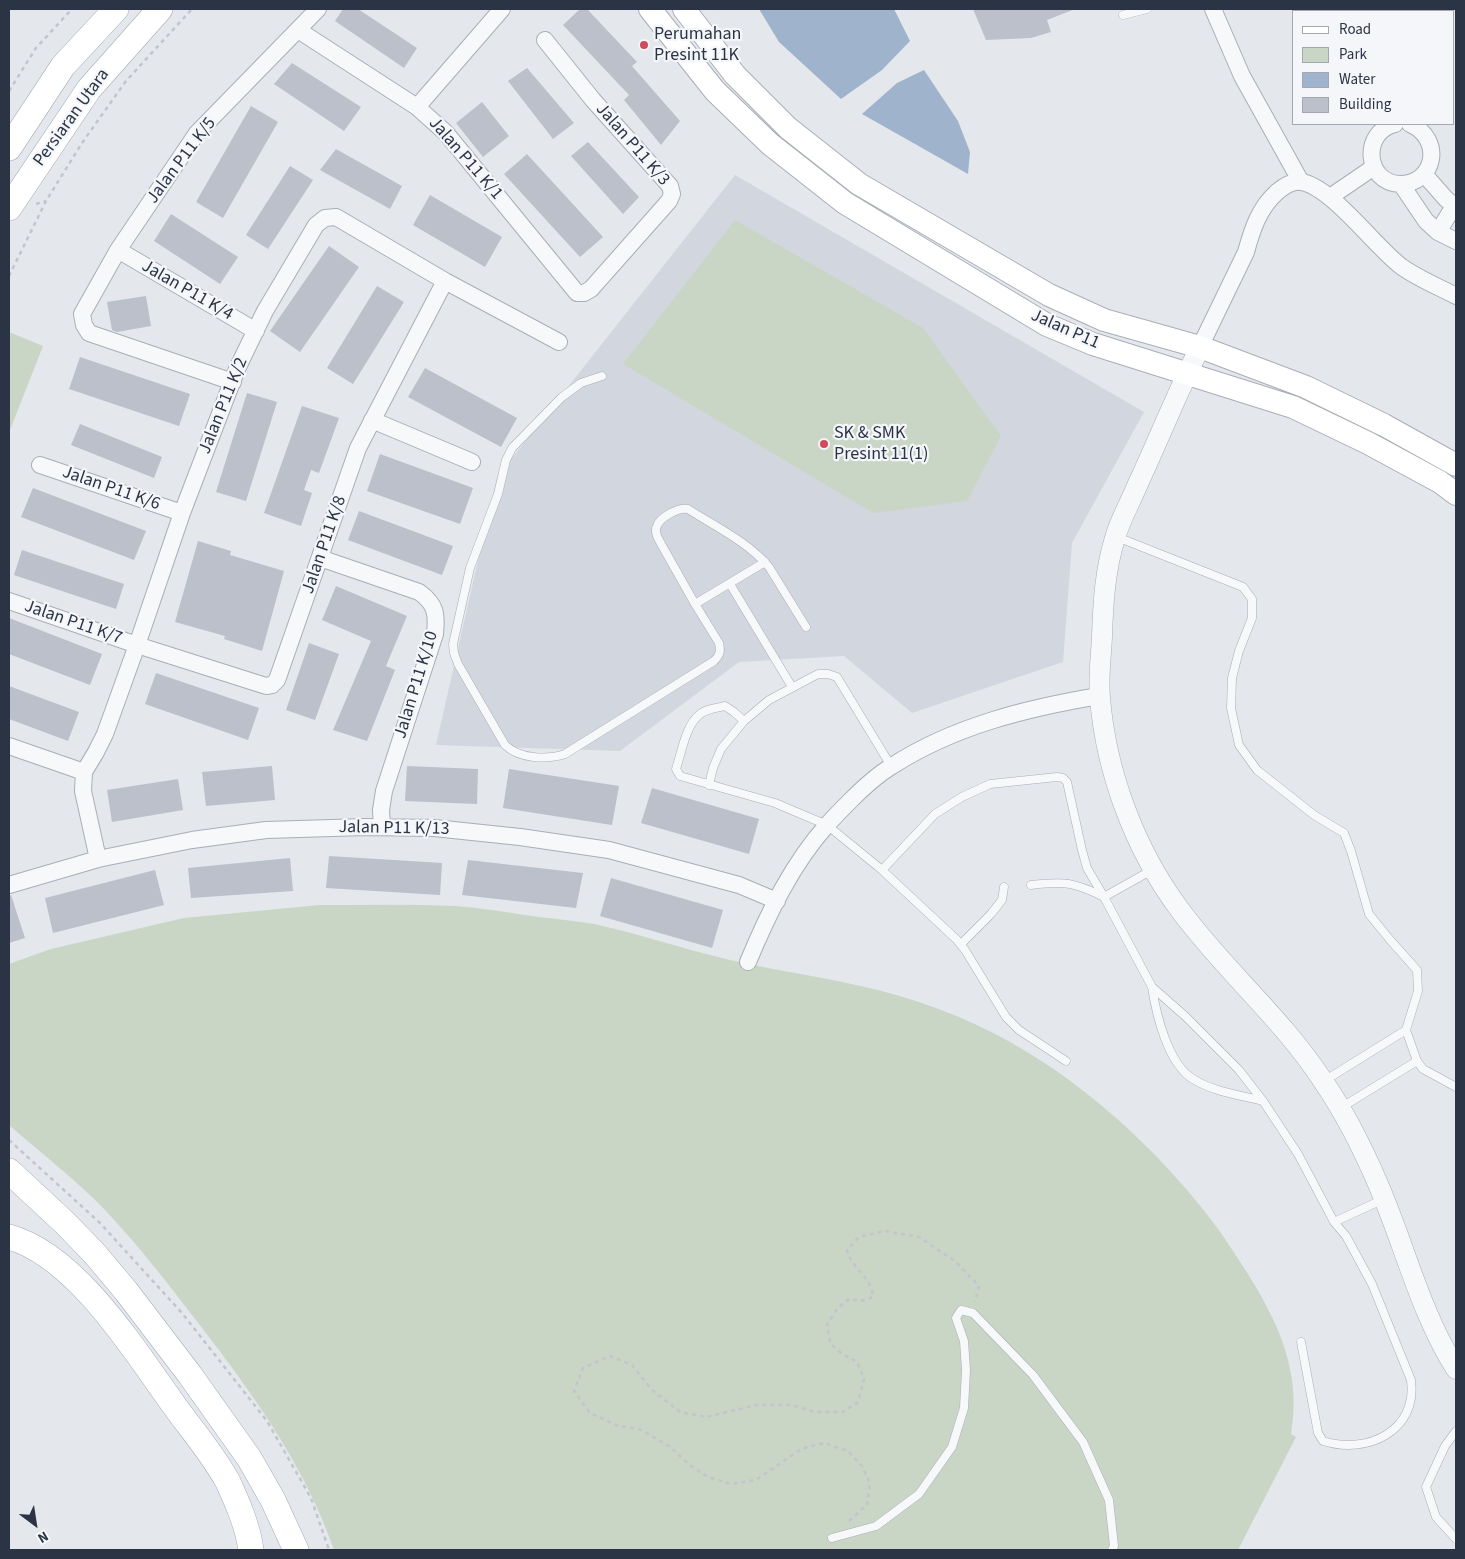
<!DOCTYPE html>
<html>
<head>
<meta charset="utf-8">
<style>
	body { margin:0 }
	#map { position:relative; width:1465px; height:1559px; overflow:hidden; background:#e4e7ec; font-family:"Source Sans 3",sans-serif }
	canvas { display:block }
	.frame { position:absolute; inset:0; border:10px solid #2b3445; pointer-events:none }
	.legend { position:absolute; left:1292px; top:10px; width:162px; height:115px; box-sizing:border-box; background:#f4f6f9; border:1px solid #a4a8b1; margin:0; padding:6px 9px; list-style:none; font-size:15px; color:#2b3445 }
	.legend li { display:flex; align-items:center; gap:10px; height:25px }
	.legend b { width:25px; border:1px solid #a4a8b1 }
	.north { position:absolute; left:10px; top:1499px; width:50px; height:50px; -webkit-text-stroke:4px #f4f6f9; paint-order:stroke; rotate:149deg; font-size:14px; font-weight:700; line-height:20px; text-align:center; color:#2b3445 }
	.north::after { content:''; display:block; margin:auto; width:18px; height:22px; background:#2b3445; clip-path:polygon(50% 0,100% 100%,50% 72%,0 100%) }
</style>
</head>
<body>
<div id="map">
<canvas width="1465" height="1559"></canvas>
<div class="frame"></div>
<ul class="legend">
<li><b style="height:6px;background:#fff"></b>Road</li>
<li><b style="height:14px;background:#c9d6c5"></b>Park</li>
<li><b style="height:14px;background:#9fb4cc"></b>Water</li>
<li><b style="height:14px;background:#bbc0ca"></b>Building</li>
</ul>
<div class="north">N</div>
</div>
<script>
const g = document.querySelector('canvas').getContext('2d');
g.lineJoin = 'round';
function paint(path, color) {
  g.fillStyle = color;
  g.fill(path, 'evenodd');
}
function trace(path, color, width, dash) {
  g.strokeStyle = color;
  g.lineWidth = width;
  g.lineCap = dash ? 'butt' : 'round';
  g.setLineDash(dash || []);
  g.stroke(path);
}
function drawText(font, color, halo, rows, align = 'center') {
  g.font = font + ' "Source Sans 3",sans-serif';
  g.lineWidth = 4.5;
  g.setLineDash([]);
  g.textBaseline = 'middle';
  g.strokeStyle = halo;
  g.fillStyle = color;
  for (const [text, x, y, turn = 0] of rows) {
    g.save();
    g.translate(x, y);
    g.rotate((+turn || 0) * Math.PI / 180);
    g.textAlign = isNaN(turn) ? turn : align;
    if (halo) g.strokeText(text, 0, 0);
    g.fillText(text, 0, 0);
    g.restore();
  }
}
paint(new Path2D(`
	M735,175L1144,412L1072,543L1063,662L912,713L844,656L739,662L620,751L436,745L497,477Z`), '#d2d6de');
paint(new Path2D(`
	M735,220L923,328L1001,436L967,501L873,513L623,364Z
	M9,332L43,346L10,430L9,429Z
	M320,905C365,905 410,904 455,906C483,908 511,913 539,917C557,919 576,921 594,924C640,934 684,949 730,960C787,973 847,980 903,997C1004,1027 1085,1083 1158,1158C1184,1186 1210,1215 1231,1248C1269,1305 1304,1362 1291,1434L1296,1437L1238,1550H334C305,1466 253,1394 199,1324C169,1285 139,1246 105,1210C75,1179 41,1153 9,1125V964L51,949L184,918Z`), '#c9d6c5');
paint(new Path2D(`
	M759,9H894L910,41L882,70L841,99L779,42Z
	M924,70L958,121L970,152L968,174L862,114L897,83Z`), '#9fb4cc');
paint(new Path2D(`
	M343,9H358L417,48L404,68L335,21Z
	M580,9H587L637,62L632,66L680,121L661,145L624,100L629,95L563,25Z
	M973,9H1075L1047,20L1051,32L1031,38L986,40Z
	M292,63L361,107L344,131L274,84Z
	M527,68L574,123L553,139L508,81Z
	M482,102L509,136L483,157L456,123Z
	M251,106L278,122L223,218L196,202Z
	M588,142L639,197L623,214L571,156Z
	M336,149L402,186L390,209L320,170Z
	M527,154L603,237L580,257L504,174Z
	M290,166L313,180L268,249L246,235Z
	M430,195L502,237L485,267L413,225Z
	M171,214L238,257L220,284L154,241Z
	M329,246L359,267L300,352L270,331Z
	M377,286L404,302L353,384L327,368Z
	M146,296L151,326L117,332L112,330L107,302Z
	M80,357L190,394L179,426L69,389Z
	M425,368L517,418L501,447L408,397Z
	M247,393L277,402L246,501L216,492Z
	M302,406L339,418L319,473L311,470L304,490L312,493L301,526L264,513Z
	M80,424L162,457L154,478L71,445Z
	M380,454L473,488L460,524L367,491Z
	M33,488L146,531L134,560L21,517Z
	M359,511L453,546L442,575L348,540Z
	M198,541L231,551L230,555L284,571L262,651L224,639L225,636L175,622Z
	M22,550L124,584L116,609L14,575Z
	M336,586L407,616L386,666L395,670L367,741L333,730L371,641L322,620Z
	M9,618L102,654L90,685L9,654Z
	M309,643L339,654L315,720L286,710Z
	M156,673L259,708L248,740L145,704Z
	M9,686L79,712L68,741L9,719Z
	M272,766L275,800L206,806L202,772Z
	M407,766L478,769L477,804L405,801Z
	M509,769L619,786L612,825L503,808Z
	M178,779L183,810L112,822L107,790Z
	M652,788L759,819L749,854L641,823Z
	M329,856L442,863L440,895L326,888Z
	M290,858L293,891L191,898L188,868Z
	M468,860L583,873L576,908L462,895Z
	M155,870L164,905L53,933L45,898Z
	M611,878L723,910L712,948L600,916Z
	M11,895L25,938L9,943V896Z`), '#bbc0ca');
const service = new Path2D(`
	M1123,15L1147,9
	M602,376L581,383L562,397L512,448L506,460L498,494L470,568L453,644L454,653L458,664L505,745C519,759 547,760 565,754L714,661C720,655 721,651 719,643L695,604
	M1117,537L1243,587L1252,599V618L1239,651L1232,678L1231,708L1239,745L1257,770L1314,815L1344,833L1351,851L1369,914L1391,941L1417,970L1418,991L1406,1030L1417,1061L1423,1069L1456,1087
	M765,562L695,604L660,542C657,537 654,531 657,526C660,517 679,507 688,509C716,527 748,542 769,567L806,627
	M730,584L792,687
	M744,721L734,712L725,706C716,708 705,709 699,715C686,725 681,754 676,769L680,776L775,803L827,825L882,870L956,939L965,950L1006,1017L1019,1030L1066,1061
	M709,785L713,768L721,749L744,721L769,700L818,674H828L837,677L891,766
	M882,870L935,814L962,797L990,784L1057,777L1063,778L1067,782L1082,850L1087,868L1104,897
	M1152,870L1104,897L1152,987L1185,1016L1239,1070L1263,1101L1298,1154L1334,1222L1346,1236L1372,1284L1411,1380C1418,1431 1367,1455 1323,1441L1318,1433L1301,1342
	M1031,885C1064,881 1074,882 1104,897
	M961,944L991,914L1002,900L1004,887
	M1152,987C1156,1014 1168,1064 1193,1079C1214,1092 1240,1095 1263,1101
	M1324,1081L1406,1030
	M1342,1107L1417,1061
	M1334,1222L1384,1199
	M1456,1431L1445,1446L1426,1487L1436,1517L1456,1539
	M832,1538L876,1526L919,1494L952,1447L964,1408L966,1370L964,1341L956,1318L961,1310L973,1313L1033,1375L1083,1442L1109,1500L1114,1546L1112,1550`);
const minor = new Path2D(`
	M1213,9L1242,76L1301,182
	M1304,9L1305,11
	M298,30L417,107L446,133L577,293H584L591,289L669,201L672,194L670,186L593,100L545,40
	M417,107L502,9
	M1395,124C1361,132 1365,183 1400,184C1435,184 1444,139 1410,124
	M1424,174L1446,199L1456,207
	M1401,184L1426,221L1438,232L1456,241
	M1330,197L1374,167
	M1438,232L1454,206
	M118,250L256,331
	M1200,347L1246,252C1252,230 1259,208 1277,192C1283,187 1293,181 1301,182C1331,186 1376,248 1402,267C1419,279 1439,287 1456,296
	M233,382L89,333L84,325L82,314L118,250L197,133L318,9
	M372,420L472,462
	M40,465L182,513
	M320,558L419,592C436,604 437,614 435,634L384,791L381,810L382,827
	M9,601L137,645L266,686L272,685L277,680L358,448L445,281
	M9,746L84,772
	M98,859L83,791L84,772L96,752L105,734L137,645L182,513L237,369L265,311L316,225L325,218L336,217L445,281L559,342
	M9,885L98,859L192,840L266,830L365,827L434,828L520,837L609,850L739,885L777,901
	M748,962C768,914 792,864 827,825C835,816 843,808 851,800C863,788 877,775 892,766C954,726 1027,708 1099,696`);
const tertiary = new Path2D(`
	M1200,347L1187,374C1170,411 1154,449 1137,486C1130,503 1120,520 1115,538C1105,570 1103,604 1102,637C1101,657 1098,678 1100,698C1106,772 1135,850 1180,910C1224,970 1282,1018 1323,1081C1345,1113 1363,1149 1378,1184C1405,1246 1420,1312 1456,1369`);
const secondary = new Path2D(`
	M650,9L715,91L770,144L845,203L1047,325L1093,344L1293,407L1368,443L1440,482L1456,494
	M684,9L735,75L788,128L859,184L1049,295L1104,320L1200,347L1306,387L1384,425L1456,465`);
const primary = new Path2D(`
	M9,148L63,66L116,9
	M9,208L89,89L160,9
	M9,1171L65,1223L95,1254L126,1291L190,1375L249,1458L273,1500L296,1550
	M9,1237C75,1255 133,1348 171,1401C190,1428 213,1454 228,1482C238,1504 248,1527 251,1550`);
trace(service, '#a9aeb7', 9);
trace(minor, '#a9aeb7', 18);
trace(tertiary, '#a9aeb7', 21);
trace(secondary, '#a9aeb7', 24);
trace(primary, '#a3abb8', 26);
trace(new Path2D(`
	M9,91L36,48L72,9
	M36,204L46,201
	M9,276L46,201L82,143L126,81L192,9
	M9,1140L100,1223L182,1313L267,1421L311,1498L329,1550
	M849,1521L867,1505L870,1483L862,1466L848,1451L824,1443L801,1449L756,1480L731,1484L708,1477L691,1466L669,1446L641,1430L616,1425L590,1413L574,1391L583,1368L610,1356L632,1365L651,1389L680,1412L706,1417L757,1405H791L815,1412H843L858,1402L864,1379L857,1362L841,1353L830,1343L827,1325L837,1309L849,1299L861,1301L873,1297C872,1277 851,1268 847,1250L859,1237L885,1231L919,1237L955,1261L979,1286L975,1302`), '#c2c5cb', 2.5, [4, 4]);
trace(service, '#f7f8fa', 8);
trace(minor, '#f7f8fa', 16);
trace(tertiary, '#f7f8fa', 20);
trace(secondary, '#fff', 22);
trace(primary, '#fff', 25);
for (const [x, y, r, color] of [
	[644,45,5,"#d1495b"],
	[824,444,5,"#d1495b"]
]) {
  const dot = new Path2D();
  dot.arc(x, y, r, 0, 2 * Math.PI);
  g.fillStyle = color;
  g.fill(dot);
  trace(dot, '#f4f6f9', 2);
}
drawText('18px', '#2b3445', '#f4f6f9', [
	["Perumahan",654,35],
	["Presint 11K",654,56],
	["SK & SMK",834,434],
	["Presint 11(1)",834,455]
], 'left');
drawText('18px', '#2b3445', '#f4f6f9', [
	["Persiaran Utara",72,118,-54],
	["Jalan P11 K/3",632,145,49],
	["Jalan P11 K/1",465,159,49],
	["Jalan P11 K/5",182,161,-53],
	["Jalan P11 K/4",187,291,30],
	["Jalan P11",1065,330,24],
	["Jalan P11 K/2",224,406,-68],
	["Jalan P11 K/6",111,489,19],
	["Jalan P11 K/8",325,545,-71],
	["Jalan P11 K/7",73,623,19],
	["Jalan P11 K/10",417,685,-73],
	["Jalan P11 K/13",394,829,1]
]);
</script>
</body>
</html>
